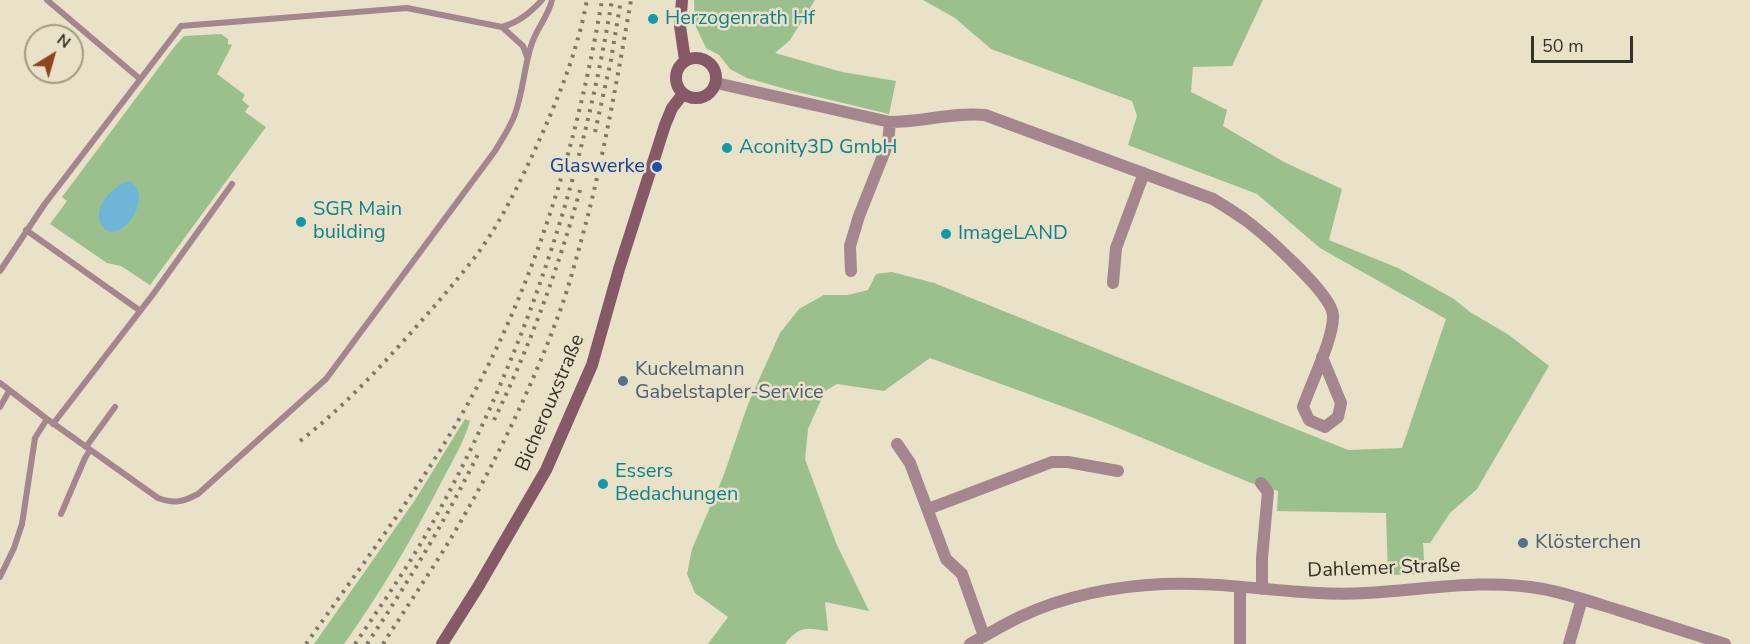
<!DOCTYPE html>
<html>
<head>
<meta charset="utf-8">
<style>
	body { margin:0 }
	#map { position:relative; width:1750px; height:644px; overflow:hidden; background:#e9e1c8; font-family:"Nunito Sans",sans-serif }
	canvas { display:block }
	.north { position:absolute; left:24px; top:24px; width:60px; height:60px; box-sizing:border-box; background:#e9e1c8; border:2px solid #a19b88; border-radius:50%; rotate:37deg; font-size:16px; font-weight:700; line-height:24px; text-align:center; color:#353228 }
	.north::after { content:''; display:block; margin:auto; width:21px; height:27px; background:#8c4424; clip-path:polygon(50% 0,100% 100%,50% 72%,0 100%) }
	.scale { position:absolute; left:1531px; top:36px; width:102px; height:27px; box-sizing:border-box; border:3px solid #353228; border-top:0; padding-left:8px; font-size:18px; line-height:21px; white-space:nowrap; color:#353228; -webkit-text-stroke:4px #e9e1c8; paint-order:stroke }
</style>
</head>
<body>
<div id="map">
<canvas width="1750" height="644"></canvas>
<div class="north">N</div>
<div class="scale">50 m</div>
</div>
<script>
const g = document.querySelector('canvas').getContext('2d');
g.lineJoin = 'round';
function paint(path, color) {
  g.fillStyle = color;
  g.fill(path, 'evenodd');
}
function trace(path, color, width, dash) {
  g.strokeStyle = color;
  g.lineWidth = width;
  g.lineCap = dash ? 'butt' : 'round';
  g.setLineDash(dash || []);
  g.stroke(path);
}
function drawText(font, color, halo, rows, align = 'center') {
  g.font = font + ' "Nunito Sans",sans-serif';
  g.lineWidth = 5;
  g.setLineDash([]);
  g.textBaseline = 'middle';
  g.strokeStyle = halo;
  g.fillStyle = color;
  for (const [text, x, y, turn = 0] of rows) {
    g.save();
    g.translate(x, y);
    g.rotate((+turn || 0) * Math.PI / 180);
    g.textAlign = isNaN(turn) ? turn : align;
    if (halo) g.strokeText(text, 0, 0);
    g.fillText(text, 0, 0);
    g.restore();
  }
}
paint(new Path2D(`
	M694,0H815L790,40L775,53L842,72L896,81L889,114L789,90L747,78L730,69L719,55L706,48L695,25Z
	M923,0H1263L1232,66L1193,67L1191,92L1227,110L1223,126L1284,162L1342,189L1329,240L1398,268L1454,299L1470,312L1509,335L1549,366L1477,489L1450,513L1430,543H1423L1425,574L1388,575L1386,513L1277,511L1278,491L1251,483L1094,418L930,358L884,391L837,384L825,391L808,429L805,459L836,543L869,611L825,602L828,631C806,628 800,625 785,644H708L728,617L695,593L687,574L692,549L723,477L748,404L780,333L799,309L824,295H848L868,290L876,274L892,272L934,283L1348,450L1402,448L1446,319L1320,248L1257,194L1128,145L1137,116L1132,101L991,49L955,18Z
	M221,34L228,39V44L232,45L217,74L245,95L242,100L249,106L245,112L266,127L150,285L121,266L107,263L50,224L67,201L62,197L175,46L184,36Z
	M465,419L470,421C464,442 453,460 443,479C414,536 381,592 344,644H314L415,500Z`), '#9cbf8e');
paint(new Path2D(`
	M129,181C158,197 116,252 101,224C92,208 114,184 129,181Z`), '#6fb5d7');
trace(new Path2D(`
	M47,0L140,79
	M502,27L523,46L527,57
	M26,230L139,310
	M0,271L44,205L181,26L407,8L502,27C519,22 530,13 542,0
	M0,383L47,419L158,498C174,504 183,502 198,494L326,379L495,151C502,139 510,128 515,114C523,92 524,68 531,46C536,29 548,17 552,0
	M0,407L9,391
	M53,424L154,293L232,184
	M86,447L115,407
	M61,514L85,458L90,450
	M0,577L14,548L22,524L35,438L47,419`), '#a4868e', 6);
trace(new Path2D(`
	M716,83L890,122C922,122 953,112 985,115L1213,199C1223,205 1234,212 1244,219C1263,233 1332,294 1333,315C1334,338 1311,383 1303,407L1309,420L1325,427L1338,417L1341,403L1322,357
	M851,271L850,246L859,216L888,143L890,122
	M1113,283L1116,248L1144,173
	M897,444L910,463L946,559L962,574L984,636
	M1261,483L1268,492L1262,558V589
	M928,509L1052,462H1068L1118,471
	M970,644C987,635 1004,624 1022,616C1064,596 1116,586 1163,584C1231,581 1298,597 1366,593C1425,590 1484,578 1543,589C1569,594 1595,603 1621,611C1656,622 1690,633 1725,644
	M1240,644V587
	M1569,644L1582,599`), '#a4868e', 12);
trace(new Path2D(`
	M682,0L680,26L685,60
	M676 78a20 20 0 1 1 40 0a20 20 0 1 1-40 0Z
	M442,644L478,587L546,470L592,365L619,269L665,125L672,108L683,94`), '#855a66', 12);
trace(new Path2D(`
	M595,132L611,60L621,0
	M494,420C530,346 558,269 580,190
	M300,441C340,410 374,374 408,336C432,309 456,282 478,253C500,223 517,188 533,154C556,104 577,54 587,0
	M306,644C364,562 430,475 477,387C541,266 579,134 602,0
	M355,644C382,604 410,564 433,522C524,357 581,185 612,0
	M367,644C409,581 447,518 480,450
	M383,644C409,603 437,563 461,521C497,459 532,386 557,319C569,288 577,255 586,223C605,149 618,75 631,0`), '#7e7968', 4, [3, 6]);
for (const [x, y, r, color] of [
	[653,19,6,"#0f9aa8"],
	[727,148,6,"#0f9aa8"],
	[657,167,6,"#1a4fb4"],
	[301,222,6,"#0f9aa8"],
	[946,234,6,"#0f9aa8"],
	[623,381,6,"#5c6f8a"],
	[603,484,6,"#0f9aa8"],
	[1523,543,6,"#5c6f8a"]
]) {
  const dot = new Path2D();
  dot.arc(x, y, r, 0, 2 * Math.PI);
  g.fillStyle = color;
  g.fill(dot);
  trace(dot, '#e9e1c8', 2);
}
drawText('20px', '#0d838f', '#e9e1c8', [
	["Herzogenrath Hf",665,19],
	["Aconity3D GmbH",739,148],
	["SGR Main",313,210],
	["building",313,233],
	["ImageLAND",958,234],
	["Essers",615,472],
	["Bedachungen",615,495]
], 'left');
drawText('20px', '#164399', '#e9e1c8', [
	["Glaswerke",645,167]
], 'right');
drawText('20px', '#4e5e75', '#e9e1c8', [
	["Kuckelmann",635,370],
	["Gabelstapler-Service",635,393],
	["Klösterchen",1535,543]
], 'left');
drawText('20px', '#353228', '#e9e1c8', [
	["Bicherouxstraße",551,403,-67],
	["Dahlemer Straße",1384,569,-2]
]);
</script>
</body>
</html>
